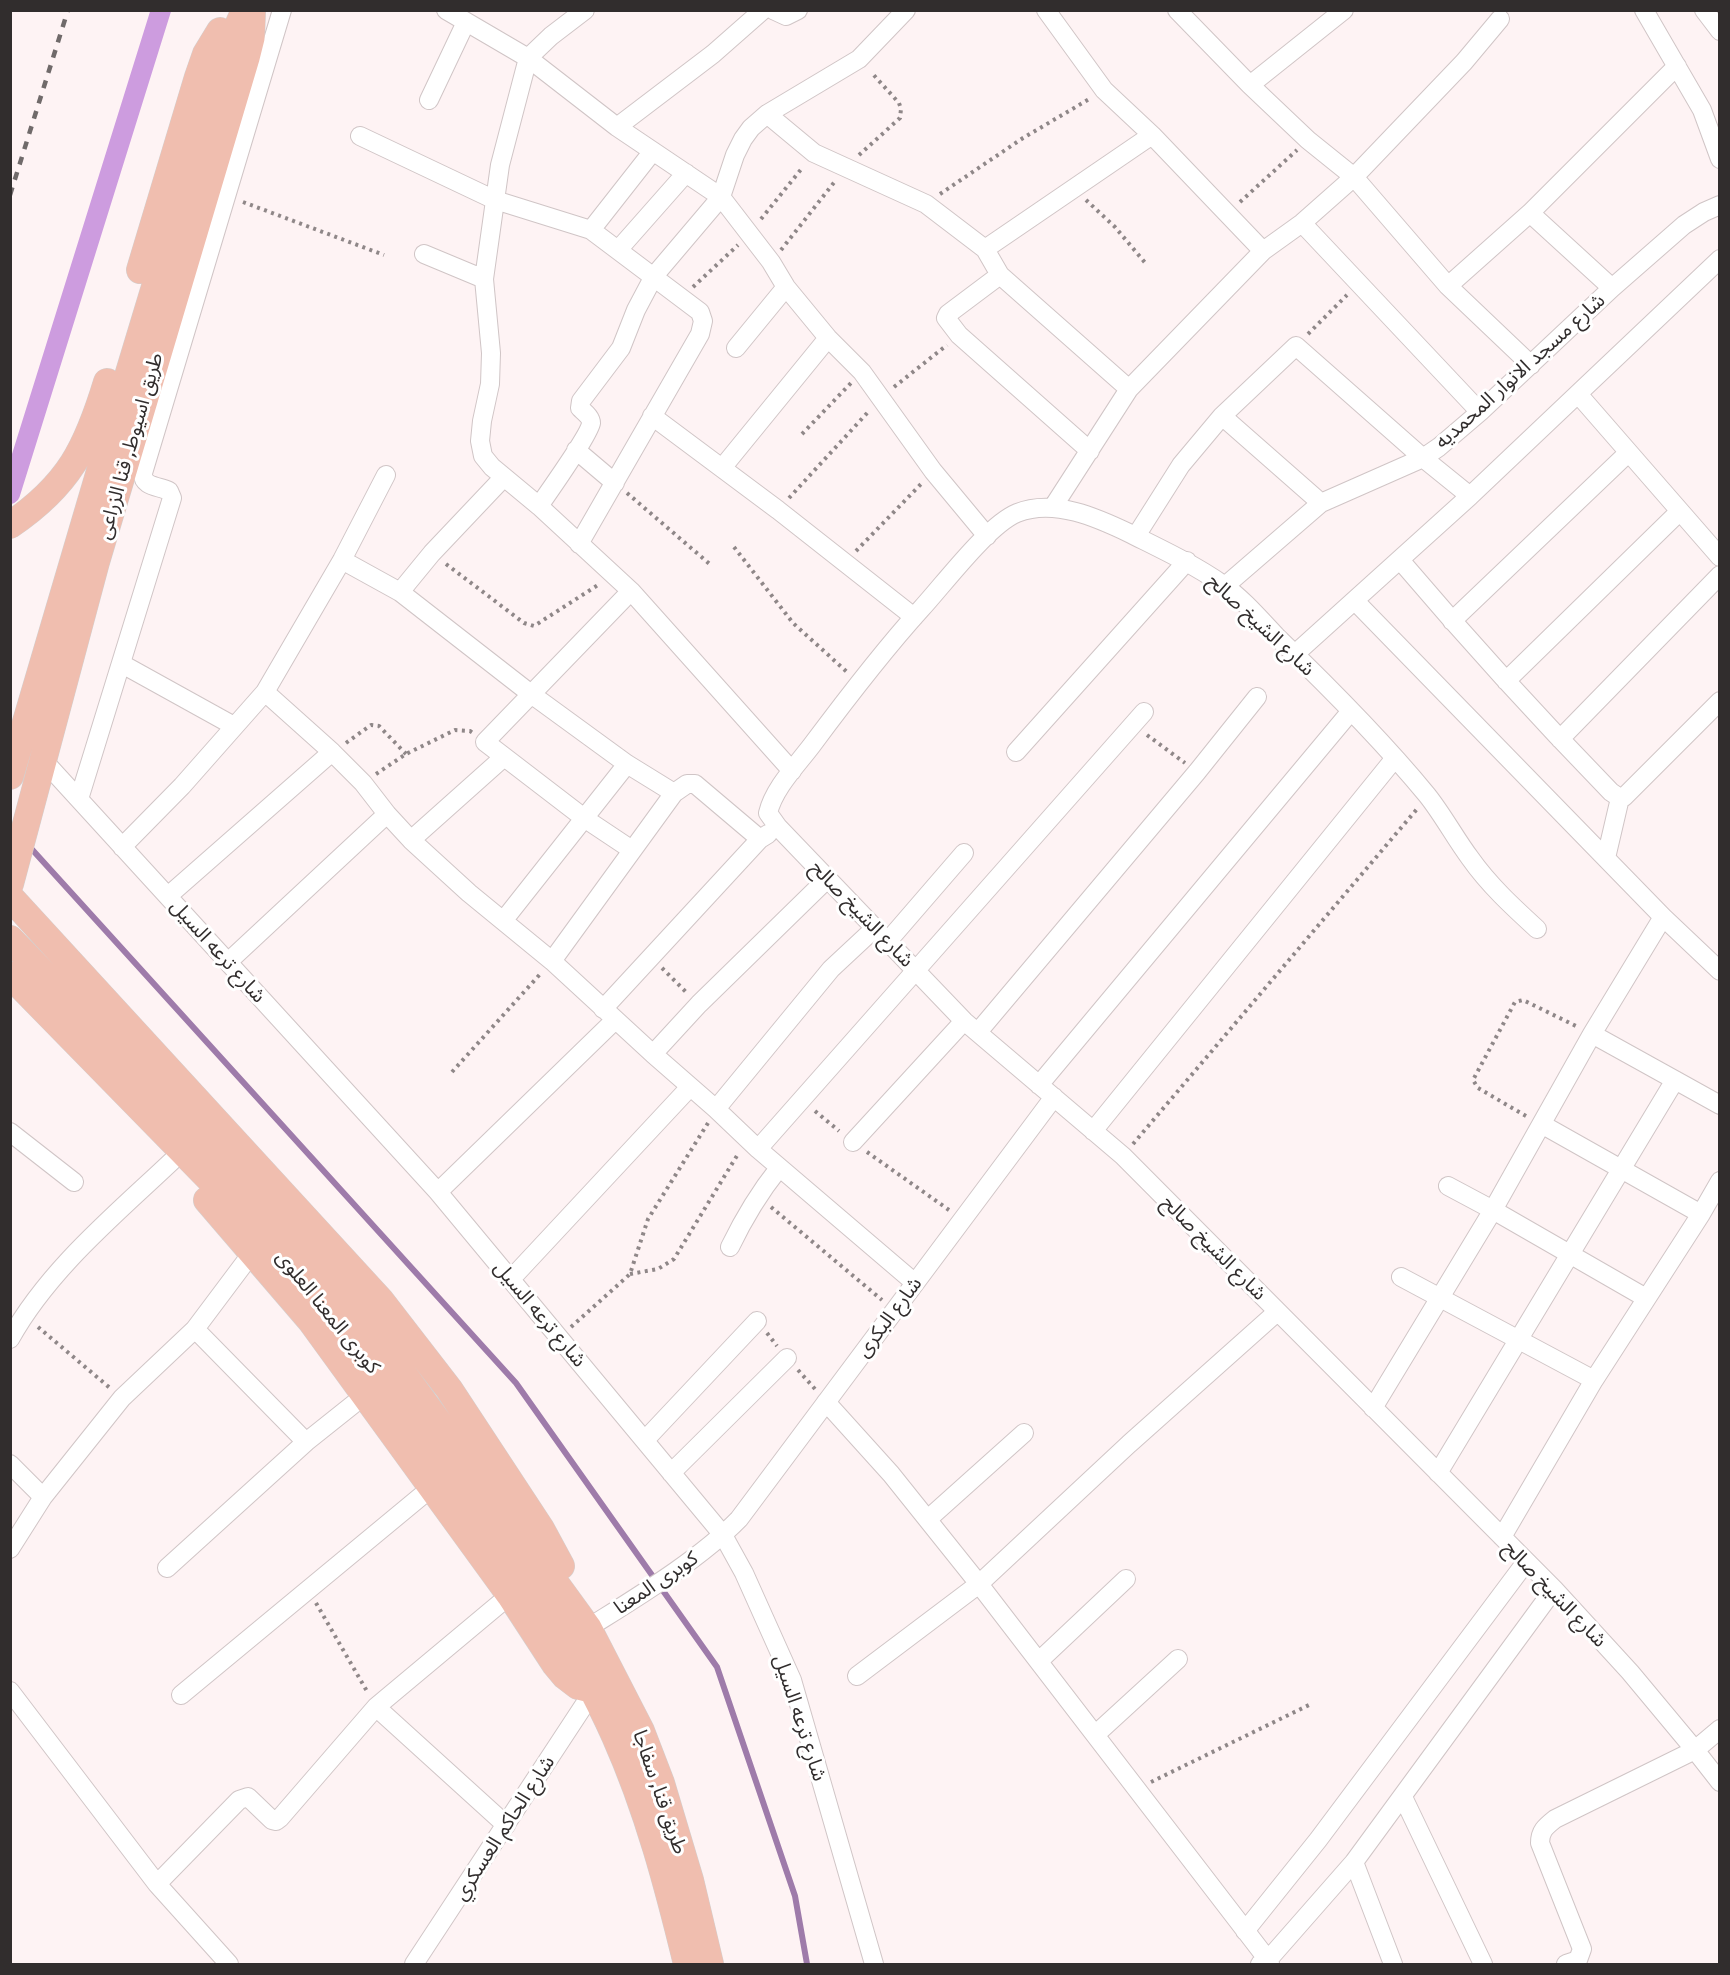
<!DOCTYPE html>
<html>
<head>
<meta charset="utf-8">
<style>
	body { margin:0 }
	#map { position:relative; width:1730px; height:1975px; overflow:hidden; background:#fef3f4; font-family:"Golos Text",sans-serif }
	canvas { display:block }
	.frame { position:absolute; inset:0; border:12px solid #312d2d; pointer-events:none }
</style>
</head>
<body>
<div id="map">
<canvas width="1730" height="1975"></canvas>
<div class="frame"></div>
</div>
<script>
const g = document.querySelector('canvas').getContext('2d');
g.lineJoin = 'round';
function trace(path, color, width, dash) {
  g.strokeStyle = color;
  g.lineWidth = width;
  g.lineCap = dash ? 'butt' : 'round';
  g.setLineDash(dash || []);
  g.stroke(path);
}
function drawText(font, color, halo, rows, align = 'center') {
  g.font = font + ' "Golos Text","Noto Sans Arabic",sans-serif';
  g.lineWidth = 6;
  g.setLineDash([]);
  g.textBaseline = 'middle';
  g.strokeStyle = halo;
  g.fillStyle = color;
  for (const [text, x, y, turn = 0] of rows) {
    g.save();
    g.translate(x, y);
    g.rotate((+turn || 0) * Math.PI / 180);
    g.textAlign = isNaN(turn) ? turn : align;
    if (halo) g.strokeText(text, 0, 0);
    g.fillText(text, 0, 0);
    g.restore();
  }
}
trace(new Path2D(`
	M28,845L516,1383L717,1667L795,1896L807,1964`), '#9e7baa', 6);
trace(new Path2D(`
	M10,494L161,10`), '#cd9cdf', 20);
const minor = new Path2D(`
	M446,10L528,58L617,127L721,197L771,262L786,287L828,338L862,372L933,471L987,536
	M585,10L551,36L528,58L500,165L484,279L491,353L490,384L482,421L480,441L483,456L492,467L539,506L631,591L792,771
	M773,10L786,16L798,10
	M1046,10L1104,90L1152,135L1263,251
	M1177,10L1250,85L1308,140L1354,177L1448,286L1531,365
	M1644,10L1702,110L1720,159
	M1704,10L1720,31
	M1250,85L1344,10
	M429,100L466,22
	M767,114L814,153L926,204L985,249L1000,275L1129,389
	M617,127L713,54L763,10
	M360,136L495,200L591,230L700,312L703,321L700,334L579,544
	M1530,213L1612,288
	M1302,223L1480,412
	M591,230L653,151
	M985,249L1152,135
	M618,250L686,173
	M424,254L484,279
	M1000,275L948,314L946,318L959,335L1090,451
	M1448,286L1530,213L1677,66
	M736,348L786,287
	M1578,394L1720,557
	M652,416L778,510L914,617
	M1222,416L1321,503
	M576,450L615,483
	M722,468L828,338
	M539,506C548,493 590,434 591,423C591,417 584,412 580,408L581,401L621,348L636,310L654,276L721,197L735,155L743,139L751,128L767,114L859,59L906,10
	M1053,507L1129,389L1263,251L1302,223L1354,177L1464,62L1500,19
	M1136,536L1181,465L1222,416L1296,346L1423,458L1470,496
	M342,560L400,592L531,694L627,764L674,793
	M1400,560C1468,640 1538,717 1611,792L1620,798
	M1225,586L1321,503L1423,458L1439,447L1480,412L1612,288L1684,225L1704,212L1720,205
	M631,591L485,742L584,818L632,850
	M400,592L432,553L504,477
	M1355,601L1663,917
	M1452,621L1628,453
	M1295,654L1470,496L1720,259
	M122,664L234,726
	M1506,681L1679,512
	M265,692L332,752L363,783L387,814L411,840L469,893L552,961L653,1054L716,1109L758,1149L915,1283
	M1560,739L1720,575
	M1016,752L1187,561
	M44,761L438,1192L723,1535L744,1573L792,1680L874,1964
	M79,799L172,498L169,491C159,486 142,487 143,473L282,10
	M411,840L504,757
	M122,847L182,786L265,692L342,560L386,475
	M1606,858L1620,798L1624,797L1720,701
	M168,896L332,752
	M503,921L627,764
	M1537,929C1513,907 1489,885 1470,858C1455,838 1443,815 1427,795C1381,739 1329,687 1277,637C1260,619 1242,598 1222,584C1193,564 1163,550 1131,534C1098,518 1054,498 1017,513C988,525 944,584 921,609C882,652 847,698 812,745C797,765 774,788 768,813L778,827L964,1021L1123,1156L1554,1589L1630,1672L1695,1750L1720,1782
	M888,941L964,853
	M552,961L674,793L687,784H695L760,839
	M228,962L387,814
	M603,1009L760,839L768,834
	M978,1032L1197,772L1257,697
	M653,1054L699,1004L828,878
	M1675,1080L1720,1105
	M1039,1085L1351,711
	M716,1109L831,969L875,928
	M1543,1125L1701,1214
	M1093,1131L1395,758
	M10,1132L74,1182
	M853,1142L964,1021
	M758,1149L1144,712
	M1448,1186L1493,1210L1646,1298
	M438,1192L615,1020
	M730,1247C744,1218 759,1193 779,1168
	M1401,1277L1594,1380
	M511,1279L690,1087
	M195,1329L306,1442
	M10,1339C49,1269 115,1215 172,1161
	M826,1402L891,1474L979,1584L1268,1960L1270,1964
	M1373,1408L1493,1210L1592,1034L1663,917L1720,971
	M645,1440L757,1321
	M10,1464L43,1497L10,1549
	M671,1473L787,1358
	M1438,1473L1675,1080L1592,1034
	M43,1497L122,1398L195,1329L252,1253
	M928,1519L1024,1433
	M1502,1537L1594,1380L1701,1214L1720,1181
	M167,1568L306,1442L365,1395
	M588,1628C637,1597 699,1560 739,1519L1054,1097
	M1039,1661L1126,1579
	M857,1676L979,1584L1129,1444L1277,1312
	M10,1691L157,1884L229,1964
	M181,1695L431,1488
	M376,1707L506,1825
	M1095,1735L1178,1659
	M1403,1797L1483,1964
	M1354,1862L1393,1964
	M157,1884L239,1800L248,1797L272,1820L276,1821L280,1818L376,1707L510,1595
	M1245,1931L1318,1840L1526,1562
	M414,1964L594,1690
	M1260,1964L1268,1960L1354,1862L1554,1589
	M1566,1964L1578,1960L1582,1949L1540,1843C1540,1831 1545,1827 1555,1819L1695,1750L1720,1729`);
const highway = new Path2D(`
	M140,270L198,77L206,54L220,31
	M10,525C69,485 87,448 107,382
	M10,776L128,376L225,55L245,10
	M10,884L96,562L246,58L251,38L252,10
	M10,897L381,1301L449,1389L541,1529L561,1566
	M10,939L243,1180L319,1264L388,1353L588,1628L641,1731L661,1783L690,1880L710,1964
	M10,975L281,1252C345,1325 401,1404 457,1482C516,1564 574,1644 615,1736C648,1810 668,1886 687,1964
	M207,1200L311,1321L510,1595L555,1664L565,1676L578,1686L594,1690`);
trace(minor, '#d0c5c6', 20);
trace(highway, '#d2d1d1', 28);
trace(new Path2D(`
	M859,155L900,118L901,109L899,103L871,72
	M940,194L1023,138L1091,98
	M1086,200L1115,227L1147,265
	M243,202L384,255
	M1240,202L1297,150
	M761,219L803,167
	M781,250L836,180
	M693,287L738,245
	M1308,334L1347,295
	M894,387L947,345
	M802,434L851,383
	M627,493L712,566
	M789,498L869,411
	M734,547L793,623L847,672
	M856,551L922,483
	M446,564L524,623L534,626L598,585
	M1147,735L1185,763
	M346,743L371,725L379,726L406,754
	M376,774L406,754L455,730L470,731L473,733
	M662,968L686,992
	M452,1072L542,972
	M815,1111L839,1131
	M1526,1116L1478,1088L1473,1080L1515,1002L1523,1000L1578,1027
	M1133,1144L1417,809
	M867,1152L949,1210
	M771,1207L882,1300
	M630,1274L658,1269L674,1259L738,1154
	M38,1327L110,1388
	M571,1327L630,1274L648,1219L708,1123
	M767,1333L777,1346
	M798,1370L815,1389
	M316,1603L368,1693
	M1151,1782L1311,1704`), '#8f8788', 4, [3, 4.5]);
trace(minor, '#fff', 18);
trace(highway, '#f0beaf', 27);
trace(new Path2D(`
	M10,195L68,10`), '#706a6a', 4.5, [8, 8]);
drawText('20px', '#312d2d', '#fff', [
	["شارع مسجد الانوار المحمديه",1520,371,-42],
	["طريق اسيوط, قنا الزراعى",130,446,-74],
	["شارع الشيخ صالح",1261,625,43],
	["شارع الشيخ صالح",862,914,46],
	["شارع ترعه السيل",218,951,48],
	["شارع الشيخ صالح",1214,1248,45],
	["كوبرى المعنا العلوى",328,1312,51],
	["شارع ترعه السيل",540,1314,50],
	["شارع البكرى",889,1317,-53],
	["كوبرى المعنا",656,1583,-34],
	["شارع الشيخ صالح",1555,1594,46],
	["شارع ترعه السيل",800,1718,72],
	["طريق قنا, سفاجا",660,1792,71],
	["شارع الحاكم العسكري",504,1828,-57]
]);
</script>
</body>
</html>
